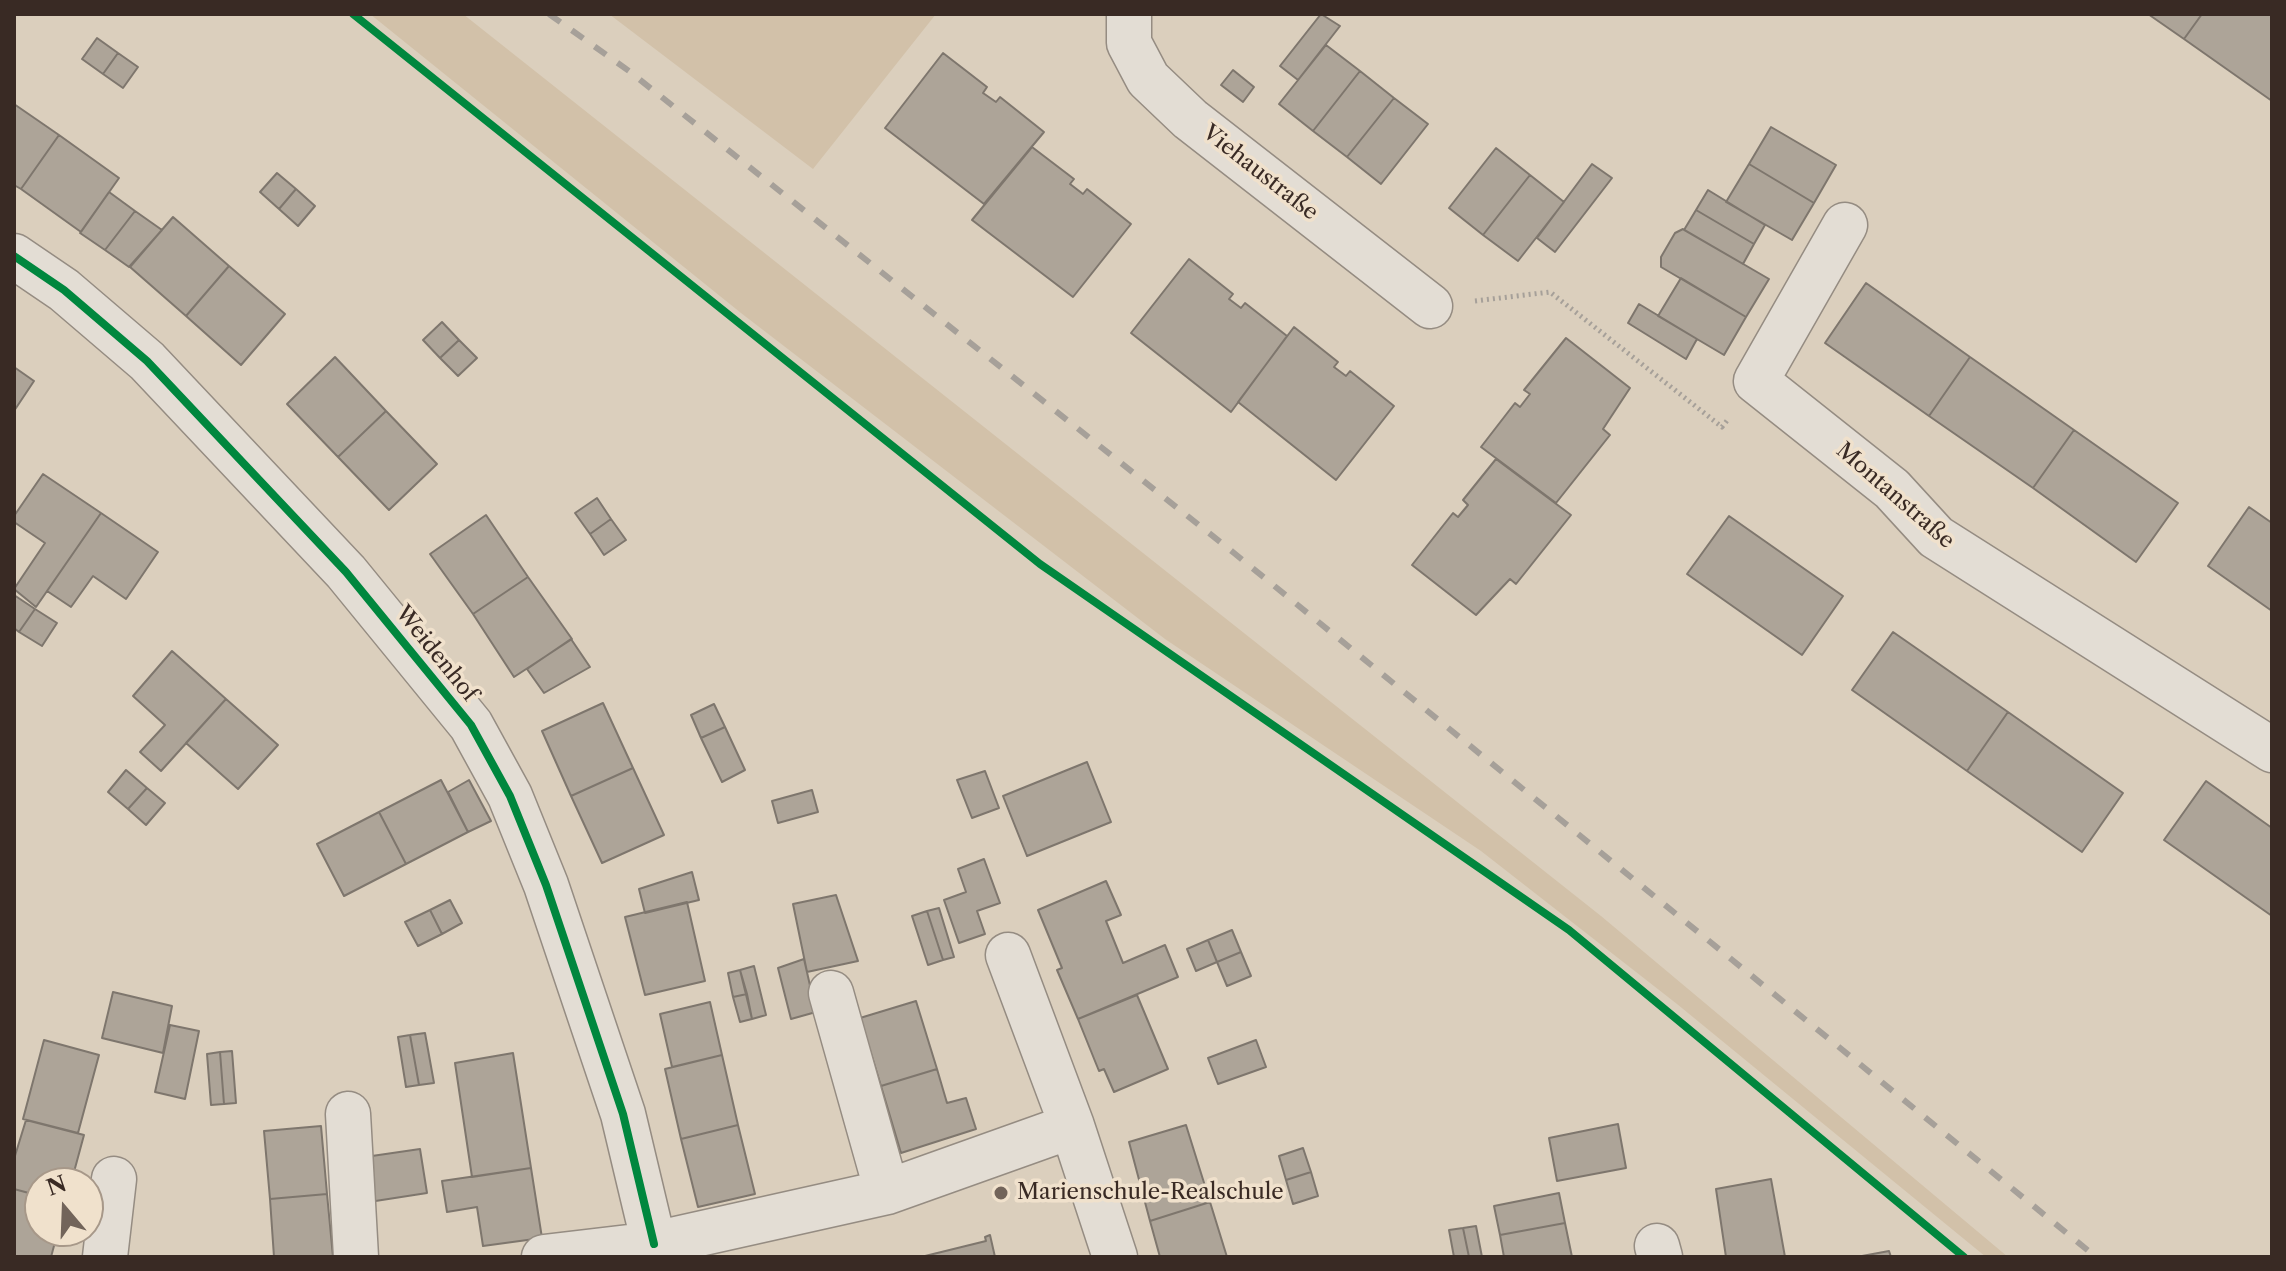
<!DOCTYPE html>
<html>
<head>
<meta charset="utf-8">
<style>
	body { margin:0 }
	#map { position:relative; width:2286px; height:1271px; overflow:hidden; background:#dbcfbd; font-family:"Libre Caslon Text",serif }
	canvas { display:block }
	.frame { position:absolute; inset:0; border:16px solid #392a24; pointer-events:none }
	.north { position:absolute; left:24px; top:1167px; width:80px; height:80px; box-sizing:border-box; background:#f0e1cc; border:2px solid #a79889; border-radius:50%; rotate:341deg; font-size:22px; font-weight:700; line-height:32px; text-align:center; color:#392a24 }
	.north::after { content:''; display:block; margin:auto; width:28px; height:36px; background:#72645a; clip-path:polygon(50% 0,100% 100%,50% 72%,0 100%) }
</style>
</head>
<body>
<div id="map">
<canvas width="2286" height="1271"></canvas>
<div class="frame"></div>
<div class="north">N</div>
</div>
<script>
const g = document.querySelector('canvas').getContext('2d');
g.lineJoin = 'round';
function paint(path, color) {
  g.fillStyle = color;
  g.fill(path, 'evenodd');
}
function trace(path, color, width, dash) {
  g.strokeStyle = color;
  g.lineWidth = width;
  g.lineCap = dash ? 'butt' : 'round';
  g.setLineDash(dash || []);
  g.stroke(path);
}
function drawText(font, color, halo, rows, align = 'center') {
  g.font = font + ' "Libre Caslon Text",serif';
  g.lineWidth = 7;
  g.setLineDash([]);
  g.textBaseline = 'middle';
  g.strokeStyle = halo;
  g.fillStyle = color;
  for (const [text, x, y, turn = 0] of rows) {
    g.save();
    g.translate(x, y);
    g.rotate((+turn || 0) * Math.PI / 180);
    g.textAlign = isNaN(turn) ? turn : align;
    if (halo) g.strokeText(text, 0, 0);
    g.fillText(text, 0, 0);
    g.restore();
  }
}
paint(new Path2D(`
	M370,14H463L1601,916L2008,1257H1986L1677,1004L1481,851L1165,639L741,313Z
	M609,14H936L813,169Z`), '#d2c1a9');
const building = new Path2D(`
	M1321,14L1340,26L1298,80L1280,66Z
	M2148,14H2202L2184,39Z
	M2202,14H2272V101L2184,39Z
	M97,38L118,53L103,74L82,59Z
	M1326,45L1360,71L1313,131L1279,104Z
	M118,53L138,67L123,88L103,74Z
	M943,53L987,87L983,93L996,102L1000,97L1044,132L984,204L885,128Z
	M1233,70L1254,87L1243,102L1221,85Z
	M1360,71L1394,98L1347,157L1313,131Z
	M1394,98L1428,124L1381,184L1347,157Z
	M14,104L59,135L21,189L14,185Z
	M1771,127L1836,165L1814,203L1749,164Z
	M59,135L119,178L81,232L21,189Z
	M1032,147L1074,179L1070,184L1083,194L1087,189L1131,224L1073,297L972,220Z
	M1496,148L1530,175L1483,235L1449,208Z
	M1592,164L1612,178L1555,252L1537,238Z
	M1749,164L1814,203L1792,240L1726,202Z
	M277,173L296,189L279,209L260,192Z
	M1530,175L1564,202L1518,261L1483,235Z
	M296,189L315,206L298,226L279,209Z
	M1708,190L1765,225L1754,244L1696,210Z
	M109,192L135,211L105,250L80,233Z
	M1696,210L1754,244L1743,264L1684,230Z
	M135,211L162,230L129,267L105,250Z
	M173,217L229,266L186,316L130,267Z
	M1683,229L1769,279L1746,317L1661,267V257L1675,233Z
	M1189,259L1233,294L1229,299L1241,308L1245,303L1287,336L1231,412L1131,333Z
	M229,266L285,314L241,365L186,316Z
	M1681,278L1746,317L1724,355L1658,316Z
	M1866,283L1970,357L1929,416L1825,343Z
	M1639,304L1697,339L1686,359L1628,323Z
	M442,322L459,340L440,358L423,340Z
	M1294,327L1338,362L1334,367L1346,376L1350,371L1394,406L1336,480L1238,402Z
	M1566,338L1630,388L1603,429L1610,435L1556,503L1481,447L1515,403L1520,407L1530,394L1524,390Z
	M459,340L477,358L458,376L440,358Z
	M335,357L386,411L338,457L287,404Z
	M1970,357L2074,430L2033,488L1929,416Z
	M14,367L34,381L14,411Z
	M386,411L437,464L389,510L338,457Z
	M2074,430L2178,503L2136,562L2033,488Z
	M1496,459L1571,515L1516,584L1510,579L1476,615L1412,565L1453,513L1458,517L1468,505L1463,500Z
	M43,474L101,513L36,607L14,589L45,543L14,522V516Z
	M597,498L611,519L590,534L575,513Z
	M2249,507L2272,523V611L2208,566Z
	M101,513L158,552L126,599L93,576L71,607L47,591Z
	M486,515L528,577L473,614L430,554Z
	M1729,516L1843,596L1802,655L1687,574Z
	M611,519L626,540L604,555L590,534Z
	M528,577L572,639L514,677L473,614Z
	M14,595L35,609L19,632L14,628Z
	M35,609L57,623L42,646L19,632Z
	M1893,632L2008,712L1967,771L1852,690Z
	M571,639L590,667L544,693L527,669Z
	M172,651L226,699L161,771L140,752L165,725L133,696Z
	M226,699L278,745L238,789L186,743Z
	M603,703L633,768L571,796L542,731Z
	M714,704L725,727L701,738L691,715Z
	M2008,712L2123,793L2082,852L1967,771Z
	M725,727L745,770L722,782L701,738Z
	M1087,762L1111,822L1027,856L1003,796Z
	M633,768L664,835L602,863L571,796Z
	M126,770L147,788L128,809L108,792Z
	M985,771L999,808L972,818L957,780Z
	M441,780L468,832L406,864L379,812Z
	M469,780L491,821L468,832L448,792Z
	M2206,781L2272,828V916L2164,840Z
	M147,788L165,803L146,825L128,809Z
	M812,790L818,812L778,823L772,801Z
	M379,812L406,864L344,896L317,844Z
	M984,859L1000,903L977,911L985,934L959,943L944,900L966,892L958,869Z
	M692,872L699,900L645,913L639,889Z
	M1106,881L1121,915L1106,921L1123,963L1165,945L1178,977L1078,1019L1057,970L1062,968L1038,910Z
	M836,895L858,961L807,972L793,904Z
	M450,900L462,923L442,934L430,910Z
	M687,902L705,981L645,995L625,917Z
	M939,908L954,957L943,960L927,911Z
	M430,910L442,934L418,946L405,922Z
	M927,911L943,960L928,965L912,916Z
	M1232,930L1241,952L1217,962L1208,940Z
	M1208,940L1217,962L1196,971L1187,949Z
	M1241,952L1251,976L1227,986L1217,962Z
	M804,959L816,1012L791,1019L778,968Z
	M754,966L766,1015L752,1019L740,970Z
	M740,970L747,994L733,997L728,973Z
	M113,992L172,1006L163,1053L102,1038Z
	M747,994L752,1019L740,1022L733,997Z
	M1137,995L1168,1069L1114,1092L1104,1069L1099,1071L1078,1019Z
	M916,1001L937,1069L881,1086L860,1018Z
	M710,1002L722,1055L672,1067L660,1014Z
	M170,1025L199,1031L185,1099L155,1092Z
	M425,1033L434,1083L419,1085L410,1035Z
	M410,1035L419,1085L406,1087L398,1037Z
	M44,1040L99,1055L78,1133L23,1119Z
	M1256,1040L1266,1067L1218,1084L1208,1058Z
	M232,1051L236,1103L224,1104L220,1052Z
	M220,1052L224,1104L211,1105L207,1054Z
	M513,1053L531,1168L472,1177L455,1063Z
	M722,1055L738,1125L681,1139L665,1069Z
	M937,1069L947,1103L966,1098L976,1129L901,1153L881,1086Z
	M26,1120L84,1135L71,1183H40V1196L14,1189V1159Z
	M1618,1124L1626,1168L1557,1181L1549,1138Z
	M738,1125L755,1194L698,1207L681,1139Z
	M1186,1125L1210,1202L1150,1221L1129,1142Z
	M321,1126L327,1194L270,1199L264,1131Z
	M1303,1148L1311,1172L1286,1180L1279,1156Z
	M420,1149L427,1193L369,1202L365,1157Z
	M531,1168L542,1238L483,1246L477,1207L447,1212L442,1181Z
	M1311,1172L1318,1196L1293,1204L1286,1180Z
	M1771,1179L1785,1257H1726L1716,1189Z
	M14,1189L40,1196V1231H58L51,1257H14Z
	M1559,1193L1565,1223L1500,1235L1494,1206Z
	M327,1194L333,1257H274L270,1199Z
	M1210,1202L1227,1257H1160L1150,1221Z
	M1565,1223L1572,1257H1504L1500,1235Z
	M1476,1226L1482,1257H1469L1463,1228Z
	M1463,1228L1469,1257H1454L1449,1230Z
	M990,1235L995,1257H921L986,1241L985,1237Z
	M1889,1251L1891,1257H1862V1256Z`);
paint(building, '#ada498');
trace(building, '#7e766d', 2);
const minor = new Path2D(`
	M1129,14V43L1148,79L1190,119L1430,306
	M1845,225L1756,381L1892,489L1936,537L2272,750
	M14,256L64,290L147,361L346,572L471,725L510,796L546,885L623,1114L654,1244
	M1008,955L1072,1126L1115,1257
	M831,993L887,1192
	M348,1114L356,1257
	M1657,1246L1660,1257
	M105,1257L114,1179
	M544,1257L654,1244L887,1192L1072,1126`);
trace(minor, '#958c82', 47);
trace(new Path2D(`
	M1475,301L1550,292L1722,427L1729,418`), '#a6a099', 5, [2, 4]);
trace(minor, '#e3ddd4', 44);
trace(new Path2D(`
	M549,14L629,71L1234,553L2096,1257`), '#a6a099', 6, [14, 14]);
trace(new Path2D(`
	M353,14L1040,564L1569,930L1964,1257
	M14,256L64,290L147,361L346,572L471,725L510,796L546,885L623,1114L654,1244`), '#00873e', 8);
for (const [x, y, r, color] of [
	[1001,1193,8,"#72645a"]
]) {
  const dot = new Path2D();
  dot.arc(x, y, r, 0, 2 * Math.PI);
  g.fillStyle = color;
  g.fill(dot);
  trace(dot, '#f0e1cc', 3);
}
drawText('22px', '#392a24', '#f0e1cc', [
	["Viehaustraße",1260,173,38],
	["Montanstraße",1895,496,41],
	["Weidenhof",436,654,51]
]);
drawText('22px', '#392a24', '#f0e1cc', [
	["Marienschule-Realschule",1017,1193]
], 'left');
</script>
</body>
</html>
